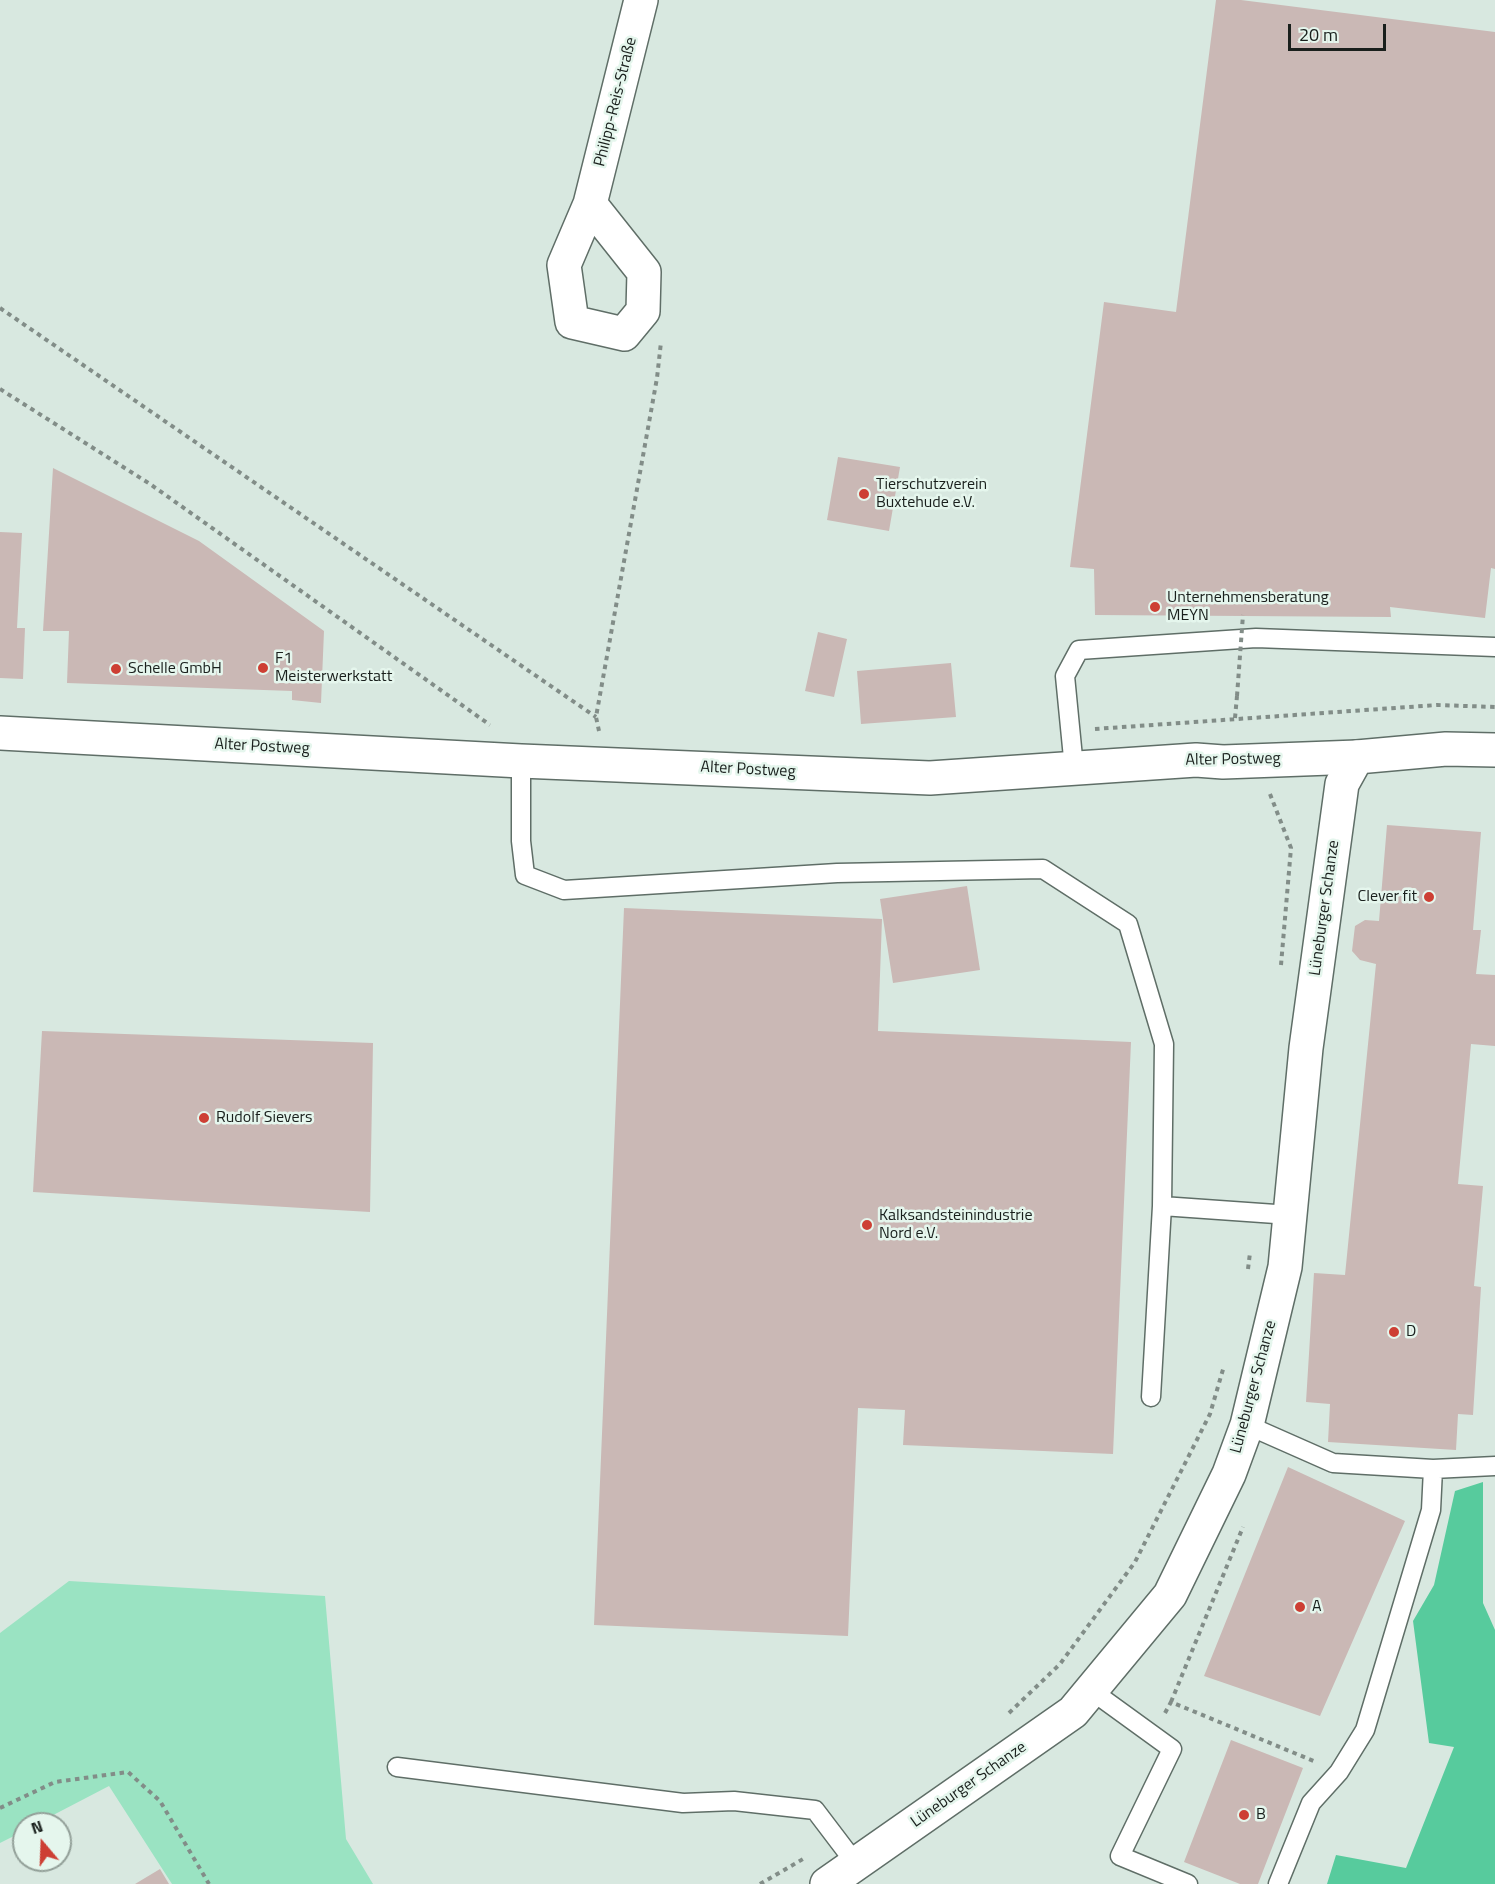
<!DOCTYPE html>
<html>
<head>
<meta charset="utf-8">
<style>
	body { margin:0 }
	#map { position:relative; width:1495px; height:1884px; overflow:hidden; background:#d8e8e0; font-family:"Titillium Web",sans-serif }
	canvas { display:block }
	.north { position:absolute; left:12px; top:1812px; width:60px; height:60px; box-sizing:border-box; background:#e5f6ed; border:2px solid #93a099; border-radius:50%; rotate:341deg; font-size:16px; font-weight:700; line-height:24px; text-align:center; color:#191f1c }
	.north::after { content:''; display:block; margin:auto; width:21px; height:27px; background:#cd3f34; clip-path:polygon(50% 0,100% 100%,50% 72%,0 100%) }
	.scale { position:absolute; left:1288px; top:24px; width:98px; height:27px; box-sizing:border-box; border:3px solid #191f1c; border-top:0; padding-left:8px; font-size:18px; line-height:21px; white-space:nowrap; color:#191f1c; -webkit-text-stroke:4px #e5f6ed; paint-order:stroke }
</style>
</head>
<body>
<div id="map">
<canvas width="1495" height="1884"></canvas>
<div class="north">N</div>
<div class="scale">20 m</div>
</div>
<script>
const g = document.querySelector('canvas').getContext('2d');
g.lineJoin = 'round';
function paint(path, color) {
  g.fillStyle = color;
  g.fill(path, 'evenodd');
}
function trace(path, color, width, dash) {
  g.strokeStyle = color;
  g.lineWidth = width;
  g.lineCap = dash ? 'butt' : 'round';
  g.setLineDash(dash || []);
  g.stroke(path);
}
function drawText(font, color, halo, rows, align = 'center') {
  g.font = font + ' "Titillium Web",sans-serif';
  g.lineWidth = 5;
  g.setLineDash([]);
  g.textBaseline = 'middle';
  g.strokeStyle = halo;
  g.fillStyle = color;
  for (const [text, x, y, turn = 0] of rows) {
    g.save();
    g.translate(x, y);
    g.rotate((+turn || 0) * Math.PI / 180);
    g.textAlign = isNaN(turn) ? turn : align;
    if (halo) g.strokeText(text, 0, 0);
    g.fillText(text, 0, 0);
    g.restore();
  }
}
paint(new Path2D(`
	M69,1581L325,1596L346,1839L373,1884H172L109,1786L36,1824H24V1831L0,1843V1633Z`), '#9ae3c2');
paint(new Path2D(`
	M1483,1482V1603L1495,1630V1884H1327L1336,1855L1406,1868L1454,1747L1429,1743L1413,1621L1434,1585L1455,1491Z`), '#57cb9d');
paint(new Path2D(`
	M1216,0H1241L1495,32V569L1491,568L1485,618L1390,607L1391,617L1095,615L1094,569L1070,567L1104,302L1176,312Z
	M838,457L900,467L889,531L827,520Z
	M53,468L199,541L324,631L321,703L292,700V691L67,683L69,631H43Z
	M0,532L22,533L17,628H25L23,679L0,678Z
	M818,632L847,639L834,697L805,691Z
	M951,663L956,717L861,724L857,671Z
	M1387,825L1481,832L1473,930H1481L1476,974L1495,975V1046L1471,1044L1458,1184L1483,1186L1474,1286L1481,1287L1473,1415L1458,1414L1456,1450L1328,1442L1330,1404L1306,1402L1314,1273L1345,1275L1376,964L1360,960L1352,951L1355,926L1365,920L1379,921Z
	M967,886L980,970L893,983L880,899Z
	M624,908L882,919L878,1031L1131,1042L1113,1454L903,1445L905,1410L858,1408L848,1636L594,1625Z
	M42,1031L373,1043L370,1212L33,1192Z
	M1288,1467L1405,1521L1320,1716L1204,1676Z
	M1231,1740L1303,1768L1258,1884H1240L1184,1862Z
	M160,1869L169,1884H135Z`), '#cab8b5');
const service = new Path2D(`
	M521,761V841L525,875L564,890L837,873L1043,869L1128,924L1164,1044L1162,1206L1290,1215
	M1074,768L1065,676L1079,650L1256,638L1495,647
	M1151,1397L1162,1206
	M1247,1425L1333,1463L1433,1469L1495,1466
	M1092,1691L1172,1749L1120,1856L1188,1884
	M397,1767L683,1803L734,1801L815,1810L856,1864
	M1278,1884L1311,1803L1339,1772L1365,1730L1431,1510L1433,1469`);
const minor = new Path2D(`
	M590,204L644,272L643,311L624,334L572,322L564,265L590,204L641,0
	M0,733L521,761L930,778L1196,760L1223,762L1357,757`);
const tertiary = new Path2D(`
	M827,1884L1073,1712L1170,1595L1229,1474L1247,1425L1285,1267L1306,1048L1342,784L1357,757L1446,749L1495,750`);
trace(service, '#5f6e67', 21);
trace(minor, '#5f6e67', 36);
trace(tertiary, '#5f6e67', 36);
trace(new Path2D(`
	M0,308L596,717
	M0,389L150,484L490,725
	M1235,718L1237,696
	M1095,729L1437,705L1495,707
	M599,731L596,717L657,378L661,342
	M1270,794L1291,848L1281,965
	M1248,1269L1250,1253
	M1171,1702L1243,1527
	M1009,1713L1060,1664L1135,1562L1210,1414L1224,1366
	M1165,1713L1171,1702L1316,1762
	M0,1808L55,1782L128,1772L160,1801L209,1884
	M760,1884L803,1859`), '#828d88', 4, [4.5, 4.5]);
trace(service, '#fff', 18);
trace(minor, '#fff', 33);
trace(tertiary, '#fff', 33);
trace(new Path2D(`
	M1237,696L1243,615`), '#828d88', 4, [4.5, 4.5]);
for (const [x, y, r, color] of [
	[864,494,6,"#cd3f34"],
	[1155,607,6,"#cd3f34"],
	[263,668,6,"#cd3f34"],
	[116,669,6,"#cd3f34"],
	[1429,897,6,"#cd3f34"],
	[204,1118,6,"#cd3f34"],
	[867,1225,6,"#cd3f34"],
	[1394,1332,6,"#cd3f34"],
	[1300,1607,6,"#cd3f34"],
	[1244,1815,6,"#cd3f34"]
]) {
  const dot = new Path2D();
  dot.arc(x, y, r, 0, 2 * Math.PI);
  g.fillStyle = color;
  g.fill(dot);
  trace(dot, '#e5f6ed', 2);
}
drawText('16px', '#191f1c', '#e5f6ed', [
	["Philipp-Reis-Straße",616,102,-76],
	["Alter Postweg",262,747,3],
	["Alter Postweg",1233,760,-1],
	["Alter Postweg",748,770,3],
	["Lüneburger Schanze",1325,908,-82],
	["Lüneburger Schanze",1254,1387,-75],
	["Lüneburger Schanze",969,1785,-35]
]);
drawText('16px', '#191f1c', '#e5f6ed', [
	["Tierschutzverein",876,485],
	["Buxtehude e.V.",876,503],
	["Unternehmensberatung",1167,598],
	["MEYN",1167,616],
	["F1",275,659],
	["Meisterwerkstatt",275,677],
	["Schelle GmbH",128,669],
	["Clever fit",1417,897,"right"],
	["Rudolf Sievers",216,1118],
	["Kalksandsteinindustrie",879,1216],
	["Nord e.V.",879,1234],
	["D",1406,1332],
	["A",1312,1607],
	["B",1256,1815]
], 'left');
</script>
</body>
</html>
